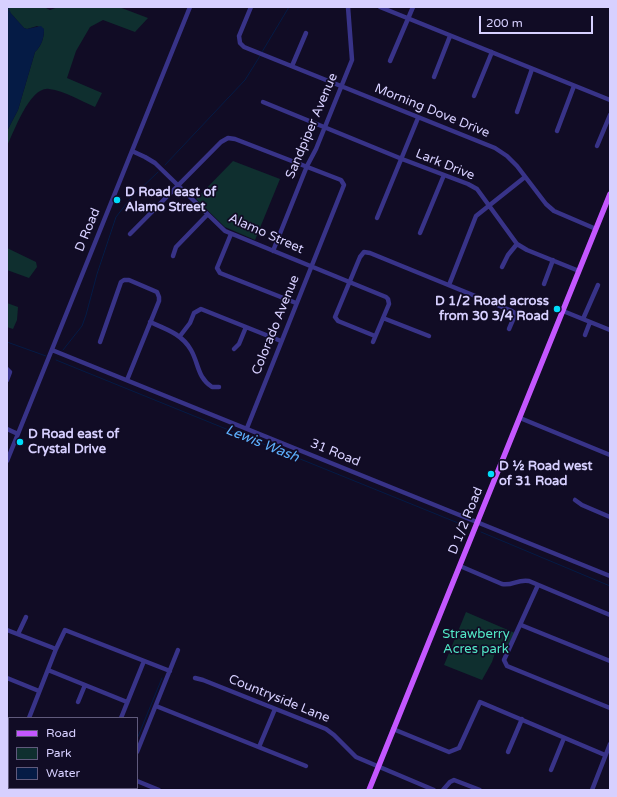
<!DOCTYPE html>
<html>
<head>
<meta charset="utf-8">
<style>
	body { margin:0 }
	#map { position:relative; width:617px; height:797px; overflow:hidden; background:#110c25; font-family:"Varela Round",sans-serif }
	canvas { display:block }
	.frame { position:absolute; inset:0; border:8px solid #d7d0ff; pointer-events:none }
	.legend { position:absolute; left:8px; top:717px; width:130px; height:72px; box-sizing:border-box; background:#110c25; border:1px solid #605a7c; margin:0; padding:5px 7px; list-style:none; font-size:12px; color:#d7d0ff }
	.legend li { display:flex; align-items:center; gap:8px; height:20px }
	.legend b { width:20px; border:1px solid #605a7c }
	.scale { position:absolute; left:479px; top:16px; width:114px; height:18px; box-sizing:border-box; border:2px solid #d7d0ff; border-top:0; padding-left:5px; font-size:12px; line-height:14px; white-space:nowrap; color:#d7d0ff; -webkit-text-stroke:3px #110c25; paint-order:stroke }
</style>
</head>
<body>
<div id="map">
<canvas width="617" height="797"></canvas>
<div class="frame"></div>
<ul class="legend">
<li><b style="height:5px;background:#c457ff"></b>Road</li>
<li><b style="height:11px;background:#0f2f2f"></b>Park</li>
<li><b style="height:11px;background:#051b45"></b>Water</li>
</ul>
<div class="scale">200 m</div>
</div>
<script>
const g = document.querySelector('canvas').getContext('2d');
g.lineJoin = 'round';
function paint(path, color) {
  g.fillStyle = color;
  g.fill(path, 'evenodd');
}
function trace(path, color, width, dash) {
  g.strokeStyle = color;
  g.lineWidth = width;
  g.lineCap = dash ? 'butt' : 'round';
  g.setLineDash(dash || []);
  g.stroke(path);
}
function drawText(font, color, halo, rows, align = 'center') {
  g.font = font + ' "Varela Round",sans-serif';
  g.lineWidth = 3.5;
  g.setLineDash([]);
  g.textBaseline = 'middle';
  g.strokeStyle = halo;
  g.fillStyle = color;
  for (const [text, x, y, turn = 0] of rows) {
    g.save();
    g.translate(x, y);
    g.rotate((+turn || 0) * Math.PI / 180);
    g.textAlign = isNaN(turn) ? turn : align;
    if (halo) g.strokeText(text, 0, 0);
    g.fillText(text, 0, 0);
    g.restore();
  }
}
paint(new Path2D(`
	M11,7H44L50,10L58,7H119L148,18L135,32L103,20L90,27L76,51L67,78L102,93L95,107C81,101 65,91 49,89C30,86 14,132 7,146V131L18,110L35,52C41,46 44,39 44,29L37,26L27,29L24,28L7,9Z
	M233,161L280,179L255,240L225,227L196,199Z
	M7,248L36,262L37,267L29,278L7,270Z
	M7,303L18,307L17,320L13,329L7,327Z
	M466,612L515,633L504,653H495L492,662L482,680L444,665Z`), '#0f2f2f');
paint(new Path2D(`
	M7,9L24,28L27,29L41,26L44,29C44,39 41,46 35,52L18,110L7,131Z`), '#051b45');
trace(new Path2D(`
	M8,7L10,12
	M262,52L289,7
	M165,165L245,80L260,56
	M7,342L46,356
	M63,350L82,326L86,315L97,274L116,217L130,199L158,172
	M56,360L468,527
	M481,532L610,586
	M137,739L162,678
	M116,790L117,788`), '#051b45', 1);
trace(new Path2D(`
	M251,7L239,36L240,43L244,47L495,148L507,156L517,166L546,204L554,211L596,229
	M380,7L610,100
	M390,61L413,7
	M292,66L306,33
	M434,77L450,36
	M474,96L492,52
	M263,102L402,159L468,184L477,189L517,244L527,250L579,271
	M517,112L532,69
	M557,131L574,86
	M597,146L610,115
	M132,151L145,157L155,163L225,231L386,297L388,299L389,304L373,342
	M377,218L418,118
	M420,233L444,175
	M130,234L221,142L228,138L235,139L341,180L344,185L247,428
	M231,234L217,268L220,273L296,303
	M273,251L307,166L316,149L352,60L348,7
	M173,256L176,247L207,215
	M502,267L508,255L517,244
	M544,284L553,260
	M449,285L476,216L525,177
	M563,311L610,330
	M383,318L429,336
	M583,319L598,285
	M150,322C166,329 182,334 191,350C199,364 197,377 212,387H219
	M585,335L590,322
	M180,336L190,323L194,313L201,309L281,341
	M375,336L338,321L335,317L360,257L364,252L370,253L512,311L515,313V315L509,329
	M100,342L121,282L124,280H129L157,292L159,297V301L127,380
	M234,349L239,344L246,327
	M52,350L610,576
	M7,369L10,372L7,380
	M520,418L610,455
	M7,429L18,434
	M7,461L190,7
	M575,500L582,505L610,517
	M460,566L502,584C513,586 517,579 529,581L610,615
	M538,585L504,660L507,666L610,708
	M521,625L610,661
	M7,630L56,649
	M18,634L26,617
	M48,670L127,702
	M7,678L39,691
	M195,678L203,680L326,729L334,735L356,757L434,790
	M78,702L85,685
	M156,706L306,766
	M29,718L56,649L65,630L170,671
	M121,718L144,661
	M7,726L9,727
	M393,729L449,752L459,748L480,702L605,755
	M259,747L275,709
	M137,752L178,650
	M508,752L522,719
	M551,770L564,738
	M7,772L9,767
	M137,781L159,790
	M122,790V788
	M443,790L450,782L454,780L480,790
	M592,790L610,744`), '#383388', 4.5);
trace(new Path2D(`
	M369,790L610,194`), '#c457ff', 5.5);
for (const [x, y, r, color] of [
	[117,200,4,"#00ddfb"],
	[557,309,4,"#00ddfb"],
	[20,442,4,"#00ddfb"],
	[491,474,4,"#00ddfb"]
]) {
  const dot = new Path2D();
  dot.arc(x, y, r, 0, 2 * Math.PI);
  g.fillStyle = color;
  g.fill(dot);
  trace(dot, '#110c25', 1.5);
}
drawText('13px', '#d7d0ff', '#110c25', [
	["Morning Dove Drive",432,111,22],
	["Sandpiper Avenue",312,126,-67],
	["Lark Drive",445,165,22],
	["D Road",88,230,-68],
	["Alamo Street",266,234,24],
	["Colorado Avenue",276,325,-68],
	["31 Road",335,453,22],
	["D 1/2 Road",466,521,-68],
	["Countryside Lane",279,699,22]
]);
drawText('bold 13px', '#d7d0ff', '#110c25', [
	["D Road east of",125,193],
	["Alamo Street",125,208],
	["D 1/2 Road across",549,302,"right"],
	["from 30 3/4 Road",549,317,"right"],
	["D Road east of",28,435],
	["Crystal Drive",28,450],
	["D ½ Road west",499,467],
	["of 31 Road",499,482]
], 'left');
drawText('13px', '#52e9c7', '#110c25', [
	["Strawberry",476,635],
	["Acres park",476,650]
]);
drawText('italic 14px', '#5eb1ff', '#110c25', [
	["Lewis Wash",262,444,22]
]);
</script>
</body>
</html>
